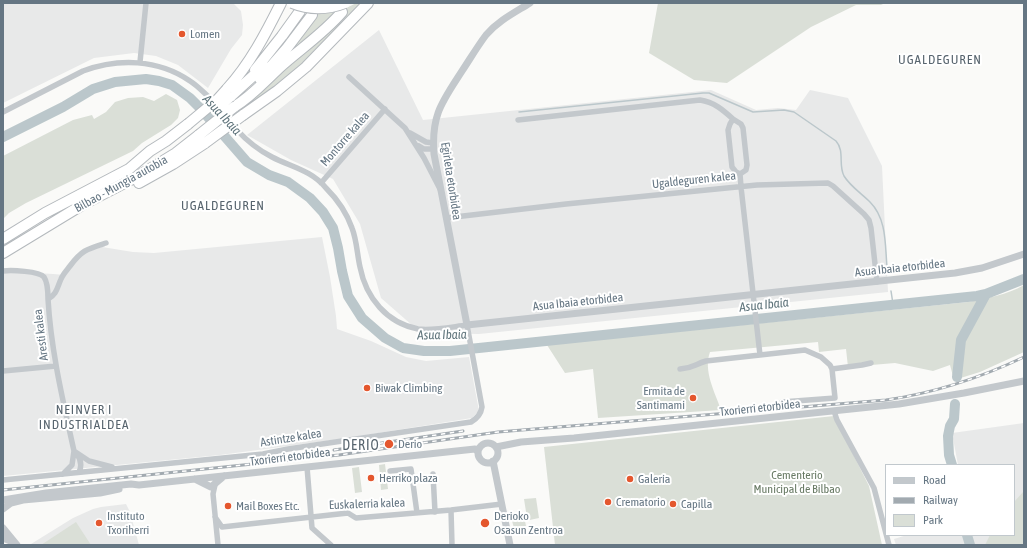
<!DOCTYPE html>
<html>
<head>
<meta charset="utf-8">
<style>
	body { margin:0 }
	#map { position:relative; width:1027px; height:548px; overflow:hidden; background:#fafaf8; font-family:"Asap Condensed",sans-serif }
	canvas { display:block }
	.frame { position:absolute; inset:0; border:4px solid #657683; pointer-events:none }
	.legend { position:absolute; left:885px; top:464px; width:130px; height:72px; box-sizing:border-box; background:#fff; border:1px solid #c1c8cd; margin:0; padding:5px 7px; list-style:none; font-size:12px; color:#657683 }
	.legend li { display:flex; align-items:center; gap:8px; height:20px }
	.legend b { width:20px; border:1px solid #c1c8cd }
</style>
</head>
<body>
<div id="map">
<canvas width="1027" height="548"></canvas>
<div class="frame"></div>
<ul class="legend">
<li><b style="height:5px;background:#c3c8cc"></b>Road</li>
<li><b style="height:5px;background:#a2aab0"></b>Railway</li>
<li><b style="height:11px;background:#dadfd7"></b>Park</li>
</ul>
</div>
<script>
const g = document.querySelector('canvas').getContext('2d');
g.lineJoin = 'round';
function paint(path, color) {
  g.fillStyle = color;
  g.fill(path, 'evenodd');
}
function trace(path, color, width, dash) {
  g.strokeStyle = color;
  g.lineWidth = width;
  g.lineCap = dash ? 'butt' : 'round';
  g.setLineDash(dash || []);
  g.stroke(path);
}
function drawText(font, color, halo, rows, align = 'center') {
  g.font = font + ' "Asap Condensed",sans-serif';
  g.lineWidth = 4;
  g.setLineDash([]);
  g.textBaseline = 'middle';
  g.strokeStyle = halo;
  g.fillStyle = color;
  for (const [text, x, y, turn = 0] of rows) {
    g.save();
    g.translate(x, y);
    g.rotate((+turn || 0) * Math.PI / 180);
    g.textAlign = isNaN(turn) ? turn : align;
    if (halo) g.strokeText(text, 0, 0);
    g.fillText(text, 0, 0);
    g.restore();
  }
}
paint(new Path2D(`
	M3,3H233L241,11L243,25L242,35L231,49L208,88L178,65L156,56L134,53L94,58L3,103Z
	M379,30L423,120L711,90L756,110L778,108L796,110L810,90L848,98L882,166L888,292L479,334L421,333L381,298L360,224L333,179L291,160L247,135Z
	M322,237L330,277L336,316L337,329L371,341L406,357L426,361L469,357L479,411L472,418L341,439L220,455L3,476V271L53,274L65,275L77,259L88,251L102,247L133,252L154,253Z
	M1024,423V545H896L894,539L907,535H1014V465H958L952,433Z
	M126,504L130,512L139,545H32L31,544L73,518L93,509L101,507Z`), '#e8e9e9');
paint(new Path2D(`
	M356,3H363L297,71L239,113L268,84L316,13C331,14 344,10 356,3Z
	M658,3H885L881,5H856L811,27L727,83L694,80L649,53Z
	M166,94L177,100L180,110L178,118L171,125L142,143L133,151L26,203L9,213L3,219V156L73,120L92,115L94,119L106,112L115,102L128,98L143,97L154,101Z
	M1024,285V352L980,372L954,380L950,365L933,371L895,363L848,367L846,349L819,352L818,342L710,352C703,371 715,392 721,410L598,418L593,369L565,373L547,345L968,302C987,298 1007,295 1024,285Z
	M834,416L869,486L882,545H555L544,447Z
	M385,464L388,489L381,490L379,465Z
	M359,467L362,492L355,493L352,468Z
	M1024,491V545H985L990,535H1014V502Z
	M536,498L539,518L525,521L526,526L514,528L512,521L527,518L524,499Z
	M76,522L91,545H41Z`), '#dadfd7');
trace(new Path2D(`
	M519,112L703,93H709L753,112L784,110L794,112L836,141C845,151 838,165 844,176C850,186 862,194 870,202C887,219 885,245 887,267
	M891,291L893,304`), '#bbc7cb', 1.5);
trace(new Path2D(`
	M3,137L63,107L93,89L115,82L146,79L159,81L172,85L190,98L200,108L247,162L269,175L288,182L310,198L323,212L333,228L338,248L342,271L348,296L362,318L385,338L403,348L424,351H450L977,296L986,294L1024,279
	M957,377L961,340L986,294
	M952,465L949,455L948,436L950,426L954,419L955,404
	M967,535L970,545`), '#bbc7cb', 10);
const motorway = new Path2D(`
	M255,70L282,36L300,11
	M260,79L287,48L312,15
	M227,89C250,64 266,33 281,3
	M230,97L264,66
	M234,107C252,96 264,82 279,68C300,49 323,34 342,12
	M243,115L277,91L306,67L368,3
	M139,183L173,164L205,143
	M3,239L45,213L129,169L150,151L166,141L188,124
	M3,253L82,205L140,175L176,153L199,135`);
trace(motorway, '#b4b9bd', 12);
trace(new Path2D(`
	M140,62L146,3
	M349,77L405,128L424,158L440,189
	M3,112L83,71C118,58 158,59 190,81C198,86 204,93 211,99
	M518,120L700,100C714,102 723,110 733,119
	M410,133L426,142L433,143
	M419,146L424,149H433
	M740,174L736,172L732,167L728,130L730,124L733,119L741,124L743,128L747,165L746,170L740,174L741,187L760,355
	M321,183L385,109
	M446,218L566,204L757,185L828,183L833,186L864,214L869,220L871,228L877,282
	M3,271C11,270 39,271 44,277C48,283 48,292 48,299
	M680,369C694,368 695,364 706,361L805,350L821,357L830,365L832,369L862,365L871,363
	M3,371L56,366
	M782,402L835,398L832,369
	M834,411L837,420L874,488L889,545
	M74,451L89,461L112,467
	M77,454C81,460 82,466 79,472
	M307,467L312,528L331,545
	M390,471L411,469L417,513
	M63,474L72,465L74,451C63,401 51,351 48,299C57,294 57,288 61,279C63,274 67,270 70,266C82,250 87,249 106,243
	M433,474L435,512
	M3,480L263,454L288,449L471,422C478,418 481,414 482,407L467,325C451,327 433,331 418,329C387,323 366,298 360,267C357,254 357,241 352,228C347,214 337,199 326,188C311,170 291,167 272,157C258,150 247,141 236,129
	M215,485L213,494L218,545
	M451,510L452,545
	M215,517L222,527L348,513L356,518L451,510L502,504`), '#c3c8cc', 5.5);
trace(new Path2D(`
	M530,3C514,13 498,21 486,35C477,47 470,59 462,71C442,102 431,115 434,154L467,325L955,273L982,268L1024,254
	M478 453a10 10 0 1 1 20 0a10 10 0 1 1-20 0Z
	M496,447L521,442L574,438L899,404L964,393L1024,381
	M493,461L510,545
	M195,479L211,487L224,476
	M3,500L46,493L131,484L139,485L475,449L478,452
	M3,509L11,503L23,500L100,493L119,489
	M3,528L17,545
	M3,538L15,543`), '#c3c8cc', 7);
trace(motorway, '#fff', 10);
const rail = new Path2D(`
	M334,450L463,431
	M3,490L339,455L498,432L886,400C934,393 980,378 1024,357`);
trace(rail, '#a2aab0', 3);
trace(rail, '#fff', 1.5, [4.5]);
const motorwayBridge = new Path2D(`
	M292,3C309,10 327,10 345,3
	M216,109L230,97
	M188,124L218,99L227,89
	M199,135L234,107
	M205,143L243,115`);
trace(motorwayBridge, '#b4b9bd', 12, []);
trace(motorwayBridge, '#fff', 10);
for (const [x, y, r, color] of [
	[182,34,4,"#e4572e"],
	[367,388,4,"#e4572e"],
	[693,398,4,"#e4572e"],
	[389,444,5,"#e4572e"],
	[371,478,4,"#e4572e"],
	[630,479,4,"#e4572e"],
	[608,502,4,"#e4572e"],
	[673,504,4,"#e4572e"],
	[228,506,4,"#e4572e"],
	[99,523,4,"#e4572e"],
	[485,523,5,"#e4572e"]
]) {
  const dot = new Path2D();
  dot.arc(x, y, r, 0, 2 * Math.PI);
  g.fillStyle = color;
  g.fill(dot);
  trace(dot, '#fff', 1.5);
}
drawText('12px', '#657683', '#fff', [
	["Lomen",190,34],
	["Biwak Climbing",375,388],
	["Ermita de",685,391,"right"],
	["Santimami",685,405,"right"],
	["Derio",398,444],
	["Herriko plaza",379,478],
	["Galería",638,479],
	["Crematorio",616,502],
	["Capilla",681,504],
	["Mail Boxes Etc.",236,506],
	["Instituto",107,516],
	["Txoriherri",107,530],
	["Derioko",494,516],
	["Osasun Zentroa",494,530]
], 'left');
drawText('12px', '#657683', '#fff', [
	["Montorre kalea",345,139,-49],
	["Ugaldeguren kalea",694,180,-6],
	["Egirleta etorbidea",451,181,81],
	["Bilbao - Mungia autobia",121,184,-29],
	["Asua Ibaia etorbidea",900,268,-6],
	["Asua Ibaia etorbidea",578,302,-6],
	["Aresti kalea",41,335,-97],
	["Txorierri etorbidea",760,408,-6],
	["Astintze kalea",291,438,-9],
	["Txorierri etorbidea",290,457,-7],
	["Euskalerria kalea",367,504,-2]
]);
drawText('12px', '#687a64', '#fff', [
	["Cementerio",797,475],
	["Municipal de Bilbao",797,489]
]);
g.letterSpacing = '1px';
drawText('13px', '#57646e', '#fff', [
	["UGALDEGUREN",940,60],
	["UGALDEGUREN",223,206],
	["NEINVER I",84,410],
	["INDUSTRIALDEA",84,425]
]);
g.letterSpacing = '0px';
drawText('italic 13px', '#60757c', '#fff', [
	["Asua Ibaia",222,115,47],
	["Asua Ibaia",764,305,-6],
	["Asua Ibaia",442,335,-1]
]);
g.letterSpacing = '1px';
drawText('14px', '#57646e', '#fff', [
	["DERIO",361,446]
]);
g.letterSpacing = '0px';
</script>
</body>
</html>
